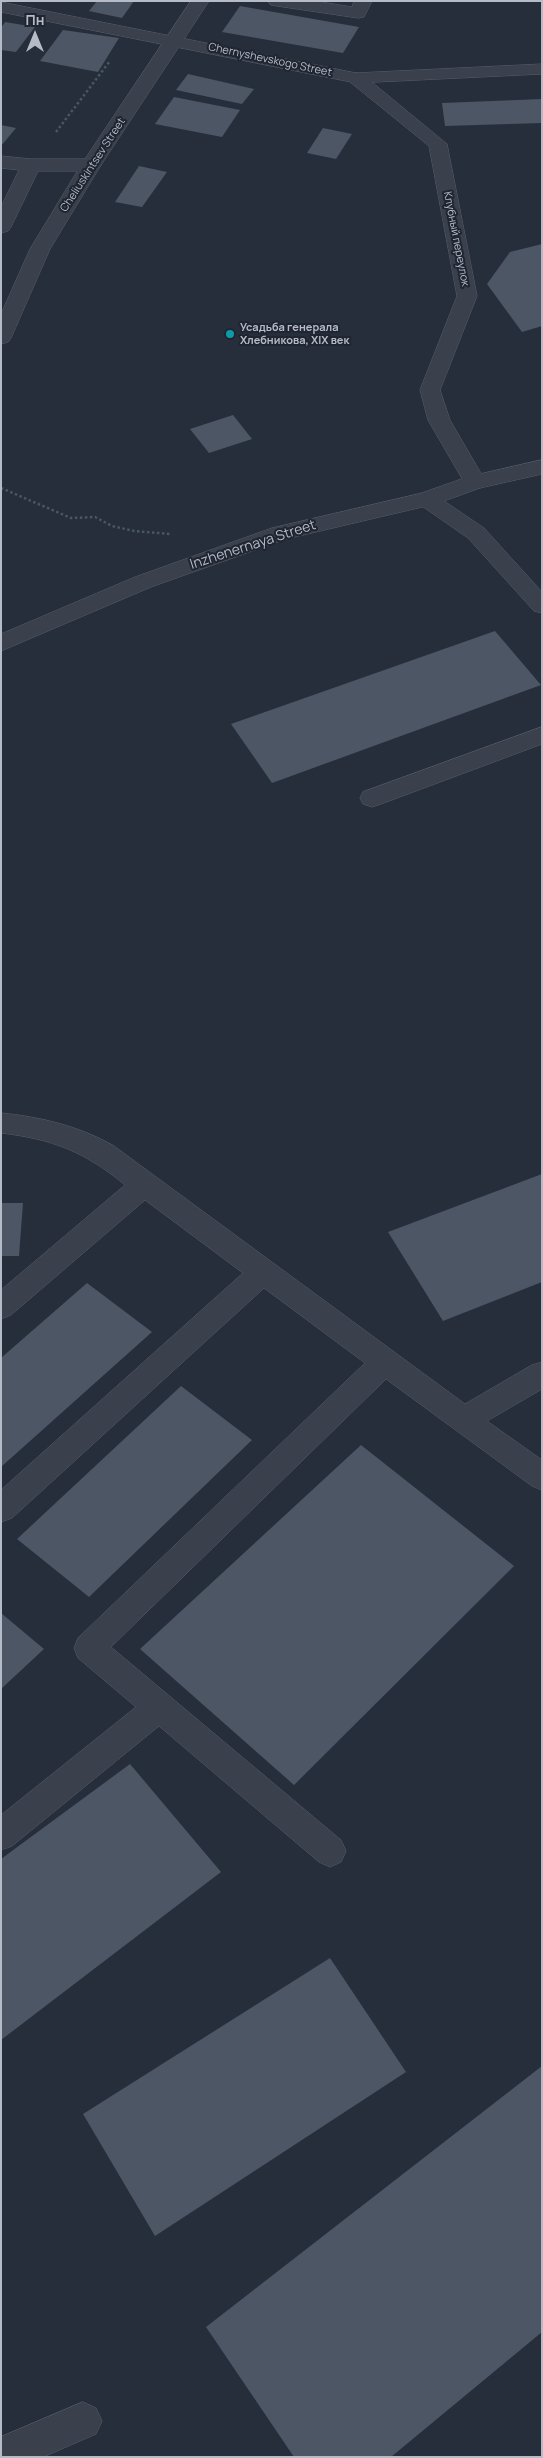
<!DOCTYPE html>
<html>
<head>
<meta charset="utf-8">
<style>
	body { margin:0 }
	#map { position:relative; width:543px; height:2458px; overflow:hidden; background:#262e3c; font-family:Manrope,sans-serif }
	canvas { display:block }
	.frame { position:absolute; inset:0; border:2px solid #b6bcc7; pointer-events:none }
	.north { position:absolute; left:10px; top:10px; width:50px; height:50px; -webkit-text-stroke:4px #1f2531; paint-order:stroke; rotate:0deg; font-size:14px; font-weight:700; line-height:20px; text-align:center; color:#b6bcc7 }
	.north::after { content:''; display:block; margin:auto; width:18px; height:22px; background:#b6bcc7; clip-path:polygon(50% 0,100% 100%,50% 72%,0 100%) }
</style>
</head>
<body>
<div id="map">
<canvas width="543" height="2458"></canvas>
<div class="frame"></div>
<div class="north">Пн</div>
</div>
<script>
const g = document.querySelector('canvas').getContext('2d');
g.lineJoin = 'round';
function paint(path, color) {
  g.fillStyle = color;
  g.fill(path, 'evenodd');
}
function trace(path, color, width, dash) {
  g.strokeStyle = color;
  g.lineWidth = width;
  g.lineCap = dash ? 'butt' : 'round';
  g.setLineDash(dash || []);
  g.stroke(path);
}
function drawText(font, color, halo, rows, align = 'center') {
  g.font = font + ' Manrope,sans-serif';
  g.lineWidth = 4;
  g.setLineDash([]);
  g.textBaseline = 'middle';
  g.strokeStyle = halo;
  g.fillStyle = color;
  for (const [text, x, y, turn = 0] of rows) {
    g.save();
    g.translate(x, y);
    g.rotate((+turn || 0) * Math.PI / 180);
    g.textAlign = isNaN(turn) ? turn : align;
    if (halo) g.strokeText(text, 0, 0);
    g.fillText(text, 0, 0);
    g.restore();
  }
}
paint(new Path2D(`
	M97,1H134L122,18L89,11Z
	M240,6L359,27L343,53L222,32Z
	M5,22L35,27L16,52L1,50V28Z
	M63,30L119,38L98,72L40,61Z
	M188,74L254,89L242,104L176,90Z
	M174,97L240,110L222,137L155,124Z
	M542,99V123L445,126L442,103Z
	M1,125L16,128L1,146Z
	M323,128L352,134L336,159L307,153Z
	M139,166L167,172L142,207L115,202Z
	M542,244V326L522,332L487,284L510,252Z
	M233,415L252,439L209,453L190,429Z
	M495,631L541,685L272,783L231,724Z
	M542,1174V1282L443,1321L388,1232Z
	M1,1203H23L19,1256H1Z
	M87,1283L152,1332L1,1467V1358Z
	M181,1386L252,1440L89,1597L17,1539Z
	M361,1445L514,1566L294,1785L140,1649Z
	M1,1613L44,1649L1,1689Z
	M130,1764L221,1872L1,2040V1859Z
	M330,1958L406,2072L155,2236L83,2114Z
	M542,2066V2332L391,2457H294L206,2327Z`), '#4d5665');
const service = new Path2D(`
	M268,1H315L352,7L354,1H372L364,17L358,18L277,6L271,5Z
	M356,73L362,74L447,144L477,296L440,390L450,420L486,482L483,487L475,489L467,487L464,482L428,420L420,390L457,296L429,146L350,82L347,78L350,74Z
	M1,156L31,159H91L98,161L101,165L98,169L91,171H38L11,227L8,231L1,233V207L19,170L1,168Z
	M542,727V744L381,804L372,807L363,804L360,798L363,792Z
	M1,1113C41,1117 79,1126 114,1146L465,1404L532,1365L542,1362V1389L487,1421L542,1460V1490L532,1486L386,1379L111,1647L341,1840L346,1851L341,1862L330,1867L319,1862L159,1726L12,1846L1,1850V1815L136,1707L78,1658L74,1648L78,1638L365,1363L264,1288L12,1518L1,1522V1490L243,1273L145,1200L11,1315L1,1319V1290L125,1185C85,1152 53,1139 1,1133Z
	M83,2402L96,2408L102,2421L96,2434L43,2457H1V2437Z`);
const minor = new Path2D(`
	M1,2L356,73L542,64V74L356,83L1,12Z
	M542,460V474L480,488L444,501L484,528L542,592V613L534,611L468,538L419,504L416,499L419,494L467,477Z`);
const tertiary = new Path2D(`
	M191,1H209L101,165L50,249L11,338L8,342L1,344V314L30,249L81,165Z
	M427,492L435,494L438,499L435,504L286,539L151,587L1,651V634L135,577L272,528Z`);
trace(service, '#585e6a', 1);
trace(minor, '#585e6a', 1);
trace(tertiary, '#585e6a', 1);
trace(new Path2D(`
	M56,132L110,61
	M1,488L71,518L95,517L112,526L134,531L170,534`), '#48585c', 2.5, [2.5, 2.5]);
paint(service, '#3a404c');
paint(minor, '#3a404c');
paint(tertiary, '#3a404c');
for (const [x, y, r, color] of [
	[230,334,5,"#0f9aa8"]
]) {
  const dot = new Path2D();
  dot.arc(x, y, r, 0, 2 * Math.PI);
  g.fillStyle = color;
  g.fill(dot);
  trace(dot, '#1f2531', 2);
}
drawText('11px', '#b6bcc7', '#1f2531', [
	["Chernyshevskogo Street",270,60,12],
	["Cheliuskintsev Street",93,165,-57],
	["Клубный переулок",456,239,79]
]);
drawText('bold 11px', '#b6bcc7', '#1f2531', [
	["Усадьба генерала",240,328],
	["Хлебникова, XIX век",240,341]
], 'left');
drawText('14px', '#b6bcc7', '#1f2531', [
	["Inzhenernaya Street",253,545,-18]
]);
</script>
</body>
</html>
